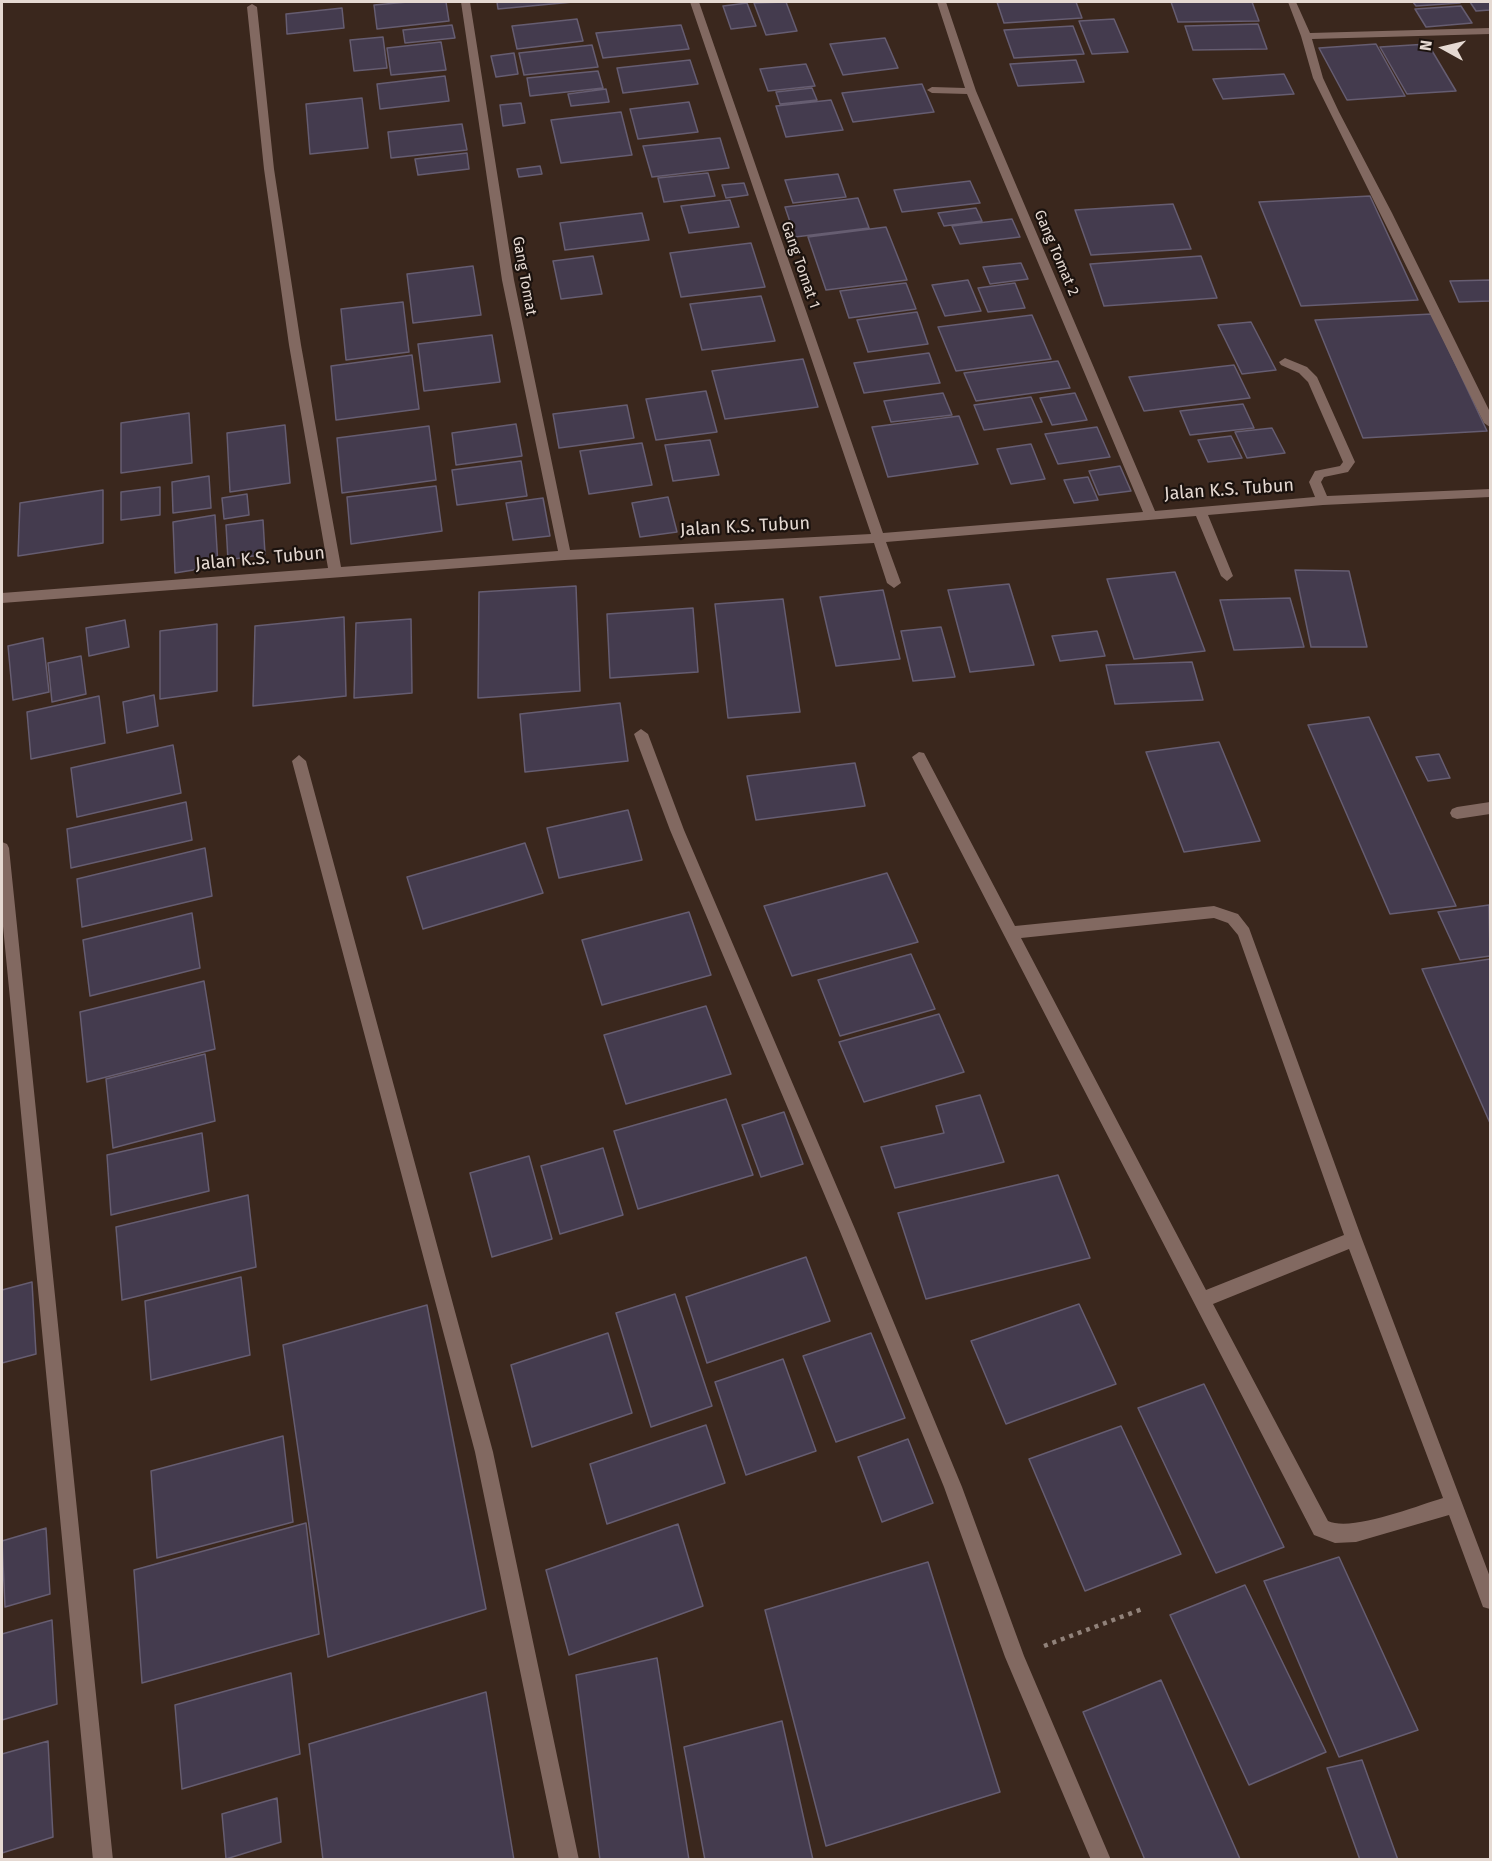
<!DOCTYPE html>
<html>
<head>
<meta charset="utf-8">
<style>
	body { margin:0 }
	#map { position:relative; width:1492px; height:1861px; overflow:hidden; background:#3a271d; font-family:"Fira Sans",sans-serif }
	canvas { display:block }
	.frame { position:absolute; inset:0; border:3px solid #e5d9d2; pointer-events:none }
	.north { position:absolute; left:1414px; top:18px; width:60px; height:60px; -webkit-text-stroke:4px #1b120e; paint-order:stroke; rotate:278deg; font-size:16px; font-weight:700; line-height:24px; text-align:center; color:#e5d9d2 }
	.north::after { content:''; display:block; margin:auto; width:21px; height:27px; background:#e5d9d2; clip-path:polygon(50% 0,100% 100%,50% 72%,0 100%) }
</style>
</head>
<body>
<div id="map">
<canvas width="1492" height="1861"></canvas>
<div class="frame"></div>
<div class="north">N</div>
</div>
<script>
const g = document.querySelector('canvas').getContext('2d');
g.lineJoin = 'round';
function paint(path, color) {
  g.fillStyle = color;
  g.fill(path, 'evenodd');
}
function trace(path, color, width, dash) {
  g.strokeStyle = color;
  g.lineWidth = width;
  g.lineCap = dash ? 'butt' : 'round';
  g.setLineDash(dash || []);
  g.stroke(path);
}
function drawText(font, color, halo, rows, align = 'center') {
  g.font = font + ' "Fira Sans",sans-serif';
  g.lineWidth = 4.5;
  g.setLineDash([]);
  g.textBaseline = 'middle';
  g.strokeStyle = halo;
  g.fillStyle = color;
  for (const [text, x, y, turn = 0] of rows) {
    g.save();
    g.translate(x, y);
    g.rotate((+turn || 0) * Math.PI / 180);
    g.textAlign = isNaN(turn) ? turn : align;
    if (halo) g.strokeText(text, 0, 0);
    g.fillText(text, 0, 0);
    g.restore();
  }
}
const building = new Path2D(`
	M408,2H446L449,21L377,29L374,5Z
	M497,2H573L498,9Z
	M786,2L797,31L766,35L754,3Z
	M997,2H1076L1082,18L1004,23Z
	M1171,2H1252L1259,21L1178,22Z
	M1413,2H1459L1460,3L1416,6Z
	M1470,2H1490V10L1476,11Z
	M747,3L756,26L731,29L723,6Z
	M1461,6L1472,23L1426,27L1415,9Z
	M342,8L344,28L287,34L286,14Z
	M577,19L583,41L517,49L512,26Z
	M1114,19L1128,52L1092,54L1079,21Z
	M1258,24L1267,49L1193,50L1185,26Z
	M452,25L455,38L405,43L403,30Z
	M681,25L689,49L603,58L596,33Z
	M1073,26L1084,54L1014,58L1004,30Z
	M383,37L387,68L354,71L350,40Z
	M885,38L898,68L843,75L830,44Z
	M441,42L446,70L391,75L387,48Z
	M1376,44L1405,96L1347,100L1319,48Z
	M1428,44L1456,91L1407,94L1380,47Z
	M592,45L598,67L524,75L519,53Z
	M514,53L518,74L496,77L491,56Z
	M690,60L698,84L623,93L617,68Z
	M1076,60L1084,82L1018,86L1010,64Z
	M806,64L815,86L768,91L760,69Z
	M598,71L603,88L530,96L527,78Z
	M1284,74L1294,94L1223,99L1213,79Z
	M445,76L449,101L380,109L377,84Z
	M922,84L934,112L853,122L842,93Z
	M812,88L817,100L780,104L776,92Z
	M606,89L609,102L571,106L568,94Z
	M362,98L368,148L310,154L306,104Z
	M831,100L843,130L786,137L776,106Z
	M689,102L698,132L638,139L630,109Z
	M521,103L525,123L503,126L500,105Z
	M621,112L632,155L561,163L551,120Z
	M462,124L467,150L391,158L388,132Z
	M720,138L729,168L652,177L643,146Z
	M467,153L469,169L418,175L415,159Z
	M540,166L542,174L519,177L517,169Z
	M708,173L715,196L664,202L658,178Z
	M838,174L846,197L793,203L785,180Z
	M970,181L980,203L902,212L894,190Z
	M744,183L748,195L726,198L722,185Z
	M1370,196L1418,300L1301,306L1259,202Z
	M858,198L869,228L795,237L785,207Z
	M730,200L739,227L689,233L681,206Z
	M1173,204L1191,249L1091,255L1075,210Z
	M976,208L982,221L944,226L938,213Z
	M642,213L649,240L565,250L560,223Z
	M1012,219L1020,237L960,244L952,226Z
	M886,227L907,280L826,290L808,237Z
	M751,243L765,287L681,297L670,253Z
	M593,256L602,294L561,299L553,261Z
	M1201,256L1217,298L1104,306L1090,264Z
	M1021,263L1028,279L990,284L983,267Z
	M473,266L481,315L413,323L407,274Z
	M968,280L981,311L945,316L932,285Z
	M1490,280V301L1459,302L1450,281Z
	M906,283L916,309L849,318L840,291Z
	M1015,283L1025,308L988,312L978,288Z
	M761,296L775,341L702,350L690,304Z
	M403,302L409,352L346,360L341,309Z
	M917,312L928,344L868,352L857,320Z
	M1432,314L1487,431L1363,438L1315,320Z
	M1032,315L1051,359L956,371L938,327Z
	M1251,322L1276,370L1242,374L1218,325Z
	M492,335L500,382L424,391L418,344Z
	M929,353L940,383L864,393L854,363Z
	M412,355L419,409L336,420L331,366Z
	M803,359L818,407L725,419L712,371Z
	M1058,361L1070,388L976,401L964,373Z
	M1234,365L1250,398L1144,411L1129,377Z
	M706,391L717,432L656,440L646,399Z
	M943,393L952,415L891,422L884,401Z
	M1075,393L1087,420L1052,425L1040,398Z
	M1031,397L1042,422L984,430L974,405Z
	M1243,404L1254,428L1190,435L1180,411Z
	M627,405L634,438L559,448L553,414Z
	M189,413L192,463L121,473V423Z
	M959,416L978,464L888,477L872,427Z
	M516,424L522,456L456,465L452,433Z
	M285,425L290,483L230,492L227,433Z
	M429,426L436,480L342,493L337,438Z
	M1097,427L1110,457L1058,464L1045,434Z
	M1272,428L1285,453L1247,458L1235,432Z
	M1231,436L1242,458L1208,462L1198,440Z
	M710,440L719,475L673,481L665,445Z
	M642,443L652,485L589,494L580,451Z
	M1031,444L1045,479L1011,484L997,449Z
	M521,461L527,496L457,505L452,470Z
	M1120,466L1131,491L1099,495L1089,471Z
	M209,476L211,508L173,513L172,482Z
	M1088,477L1098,500L1074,503L1064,480Z
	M436,486L442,531L351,544L347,497Z
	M160,487V515L121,520V492Z
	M103,490V543L18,556L20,503Z
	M247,494L249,515L224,519L222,498Z
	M668,497L677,532L640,537L632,503Z
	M543,498L550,536L513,540L506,503Z
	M215,515L218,566L175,573L173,522Z
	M263,520L265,554L228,560L226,525Z
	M1295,570L1349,571L1367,647H1311Z
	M1175,572L1205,651L1134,659L1107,579Z
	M1009,584L1034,665L970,672L948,590Z
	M576,586L580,691L478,698L479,592Z
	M883,590L900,659L836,666L820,597Z
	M1290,598L1304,647L1234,650L1220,600Z
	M783,599L800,712L728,718L715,604Z
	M693,608L698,672L610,678L607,614Z
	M344,617L346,696L253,706L255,626Z
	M411,619L412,693L354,698L356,623Z
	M125,620L129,647L89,656L86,628Z
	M217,624V691L160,699V631Z
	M941,627L955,677L913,681L901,631Z
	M1097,631L1105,656L1060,661L1052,636Z
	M43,638L49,692L13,700L8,646Z
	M81,656L86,694L52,702L48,663Z
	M1192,662L1203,700L1115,704L1106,665Z
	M154,695L158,726L127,733L123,702Z
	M99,696L105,743L31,759L27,712Z
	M620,703L628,761L525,772L520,714Z
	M1369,717L1456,906L1390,914L1308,725Z
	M1219,742L1260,841L1184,852L1146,752Z
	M173,745L181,793L77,817L71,768Z
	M1439,754L1450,778L1428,781L1416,757Z
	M855,763L865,806L756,820L747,776Z
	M186,802L192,840L71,868L67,829Z
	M628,810L642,860L559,878L547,828Z
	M525,843L543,893L423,929L407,877Z
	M205,848L212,896L82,927L77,879Z
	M887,873L918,942L792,976L764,906Z
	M1489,905L1490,956L1460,960L1438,912Z
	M689,912L711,975L602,1005L582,940Z
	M192,913L200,968L90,996L83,940Z
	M911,954L935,1009L840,1036L818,980Z
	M1490,959V1123L1422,969Z
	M204,981L215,1049L87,1082L80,1012Z
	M706,1006L731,1074L626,1104L604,1035Z
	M939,1014L964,1072L864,1102L839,1042Z
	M205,1054L215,1121L113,1148L106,1079Z
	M980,1095L1004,1162L895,1188L881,1147L944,1133L936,1106Z
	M726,1099L753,1175L638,1209L614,1131Z
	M784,1112L803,1164L761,1177L742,1125Z
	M202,1133L209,1191L111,1215L107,1155Z
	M603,1148L623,1215L560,1234L541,1166Z
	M529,1156L552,1239L492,1257L470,1173Z
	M1058,1175L1090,1258L926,1299L898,1213Z
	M248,1195L256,1267L122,1300L116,1227Z
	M806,1257L830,1321L707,1363L686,1297Z
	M241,1277L250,1355L151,1380L145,1301Z
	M32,1282L36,1354L2,1363V1290Z
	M675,1294L712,1406L651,1427L616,1313Z
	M1079,1304L1116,1384L1006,1424L971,1341Z
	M427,1305L486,1609L328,1657L283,1345Z
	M608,1333L632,1413L532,1447L511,1365Z
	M871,1333L905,1418L836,1442L803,1356Z
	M783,1359L816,1451L746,1475L715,1382Z
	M1204,1384L1284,1547L1216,1573L1138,1408Z
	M706,1425L725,1483L607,1524L590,1464Z
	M1121,1426L1181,1554L1085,1591L1029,1459Z
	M283,1436L293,1522L157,1558L151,1471Z
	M908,1439L933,1503L882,1522L858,1457Z
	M306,1523L319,1634L142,1683L134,1570Z
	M678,1524L703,1606L569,1655L546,1570Z
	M46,1528L50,1594L5,1607L2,1541Z
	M1339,1557L1418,1730L1339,1757L1264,1581Z
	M928,1562L1000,1792L826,1846L765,1610Z
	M1245,1585L1326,1752L1249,1785L1170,1615Z
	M52,1620L57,1704L2,1720V1634Z
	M657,1658L689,1860H600L576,1675Z
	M291,1673L300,1754L182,1789L175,1705Z
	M1161,1680L1240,1859L1145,1860L1083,1712Z
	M486,1692L514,1860H323L309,1744Z
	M782,1721L813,1860H705L684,1747Z
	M48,1741L53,1837L2,1853V1754Z
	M1362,1760L1398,1860H1360L1327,1768Z
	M277,1798L281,1842L226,1859L222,1814Z`);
paint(building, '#443b4e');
trace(building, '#665d71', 1.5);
trace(new Path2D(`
	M1044,1646L1145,1608`), '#91827a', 4.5, [4, 5]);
paint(new Path2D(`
	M461,2H470L514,280L570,550L871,534L690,2H699L883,533L1143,512L967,94L932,93L927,90L932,87L965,88L937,2H946L976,91L1155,511L1315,497L1309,482L1315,471L1340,466L1343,462L1308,382L1299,373L1281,365L1279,362L1285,358L1307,367L1317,377L1355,462L1348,472L1324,477L1321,482L1327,496L1490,489V497L1323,505L1208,515L1233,576L1227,581L1221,576L1196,516L886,542L901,583L894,588L887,583L874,543L565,560L2,603V593L328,568L289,345L264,169L247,7L252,4L257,7L274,169L301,345L341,567L558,551L502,280Z
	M1288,2H1296L1310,33L1490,28V34L1312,39L1323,78L1339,112L1392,213L1490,412V427L1484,423L1313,78L1301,36Z
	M641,729L648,734L684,830L855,1229L962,1487L1024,1656L1111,1860H1091L1005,1657L944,1487L839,1229L670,830L634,734Z
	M919,752L924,753L1015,926L1214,906L1238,914L1249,928L1362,1239L1490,1577V1609L1483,1607L1449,1515L1356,1542L1335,1543L1314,1535L912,757ZM1214,918L1228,923L1238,935L1344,1235L1206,1290L1021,938ZM1349,1249L1443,1498C1416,1506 1352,1532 1328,1521L1213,1304Z
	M299,755L306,761L493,1452L579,1860H559L475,1452L292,761Z
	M1490,802V814L1457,819L1452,817L1450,813L1452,809L1457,807Z
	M2,842L7,844L9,848L113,1860H93L2,916Z`), '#826961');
drawText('15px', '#e5d9d2', '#1b120e', [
	["Gang Tomat 2",1056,253,67],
	["Gang Tomat 1",800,265,71],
	["Gang Tomat",524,276,80]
]);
drawText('18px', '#e5d9d2', '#1b120e', [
	["Jalan K.S. Tubun",1229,490,-4],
	["Jalan K.S. Tubun",745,527,-3],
	["Jalan K.S. Tubun",260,559,-5]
]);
</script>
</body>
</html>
